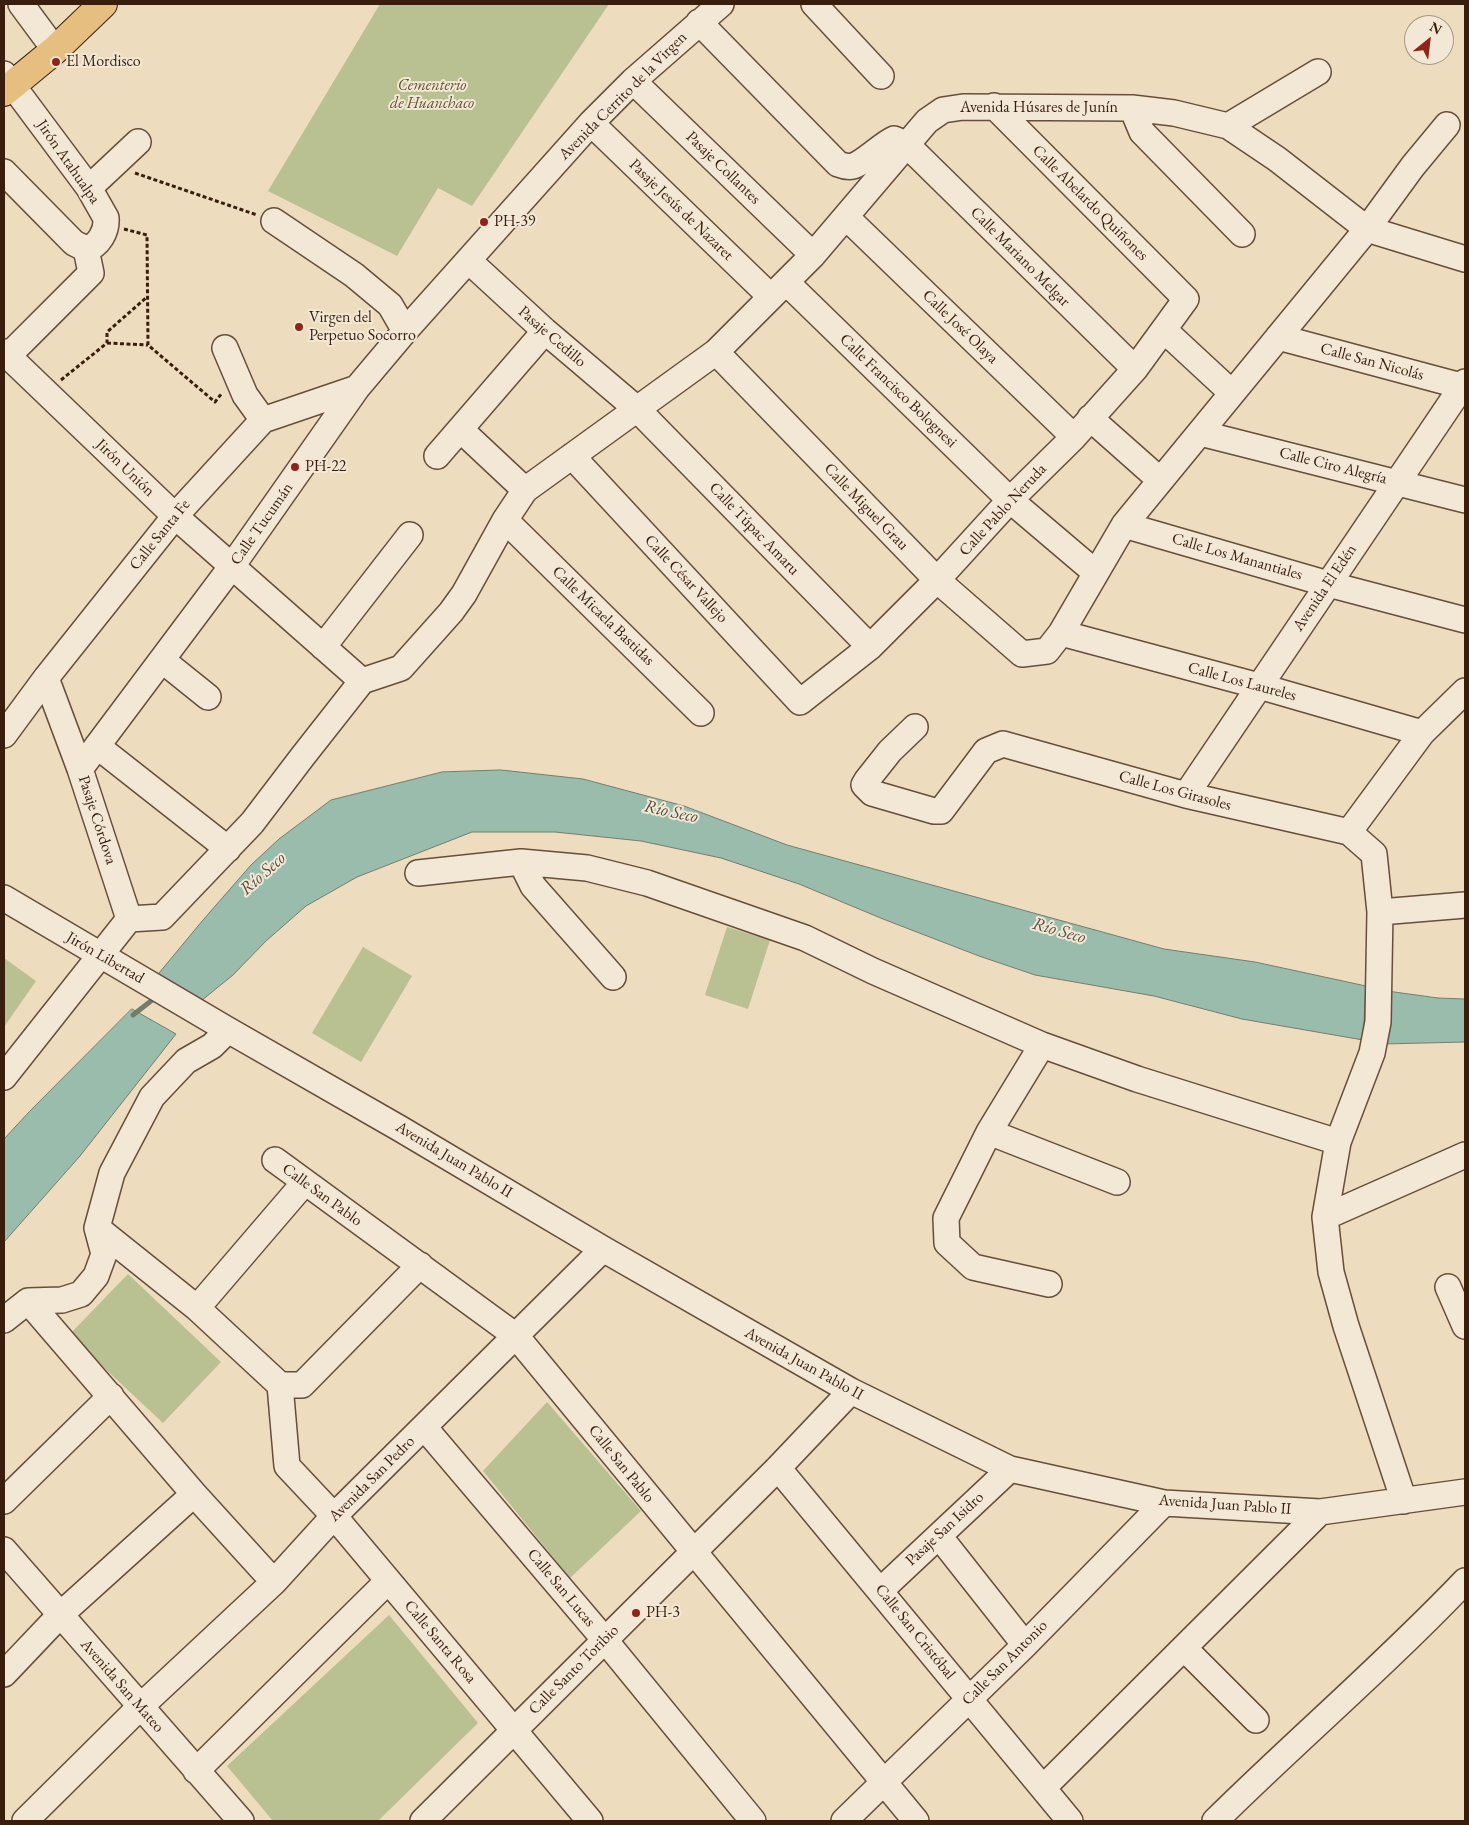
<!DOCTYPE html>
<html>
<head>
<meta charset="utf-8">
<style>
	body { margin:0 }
	#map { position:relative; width:1469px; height:1825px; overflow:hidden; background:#eddcbe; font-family:"EB Garamond",serif }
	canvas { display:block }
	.frame { position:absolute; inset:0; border:5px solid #391e0e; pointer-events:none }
	.north { position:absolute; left:1404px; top:15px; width:50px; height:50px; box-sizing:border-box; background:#f3e8d5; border:1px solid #a99785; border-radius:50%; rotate:29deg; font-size:14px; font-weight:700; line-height:20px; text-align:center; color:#391e0e }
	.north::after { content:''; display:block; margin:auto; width:18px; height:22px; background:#8f2418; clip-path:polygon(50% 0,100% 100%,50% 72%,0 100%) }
</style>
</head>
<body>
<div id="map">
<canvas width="1469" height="1825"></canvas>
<div class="frame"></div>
<div class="north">N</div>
</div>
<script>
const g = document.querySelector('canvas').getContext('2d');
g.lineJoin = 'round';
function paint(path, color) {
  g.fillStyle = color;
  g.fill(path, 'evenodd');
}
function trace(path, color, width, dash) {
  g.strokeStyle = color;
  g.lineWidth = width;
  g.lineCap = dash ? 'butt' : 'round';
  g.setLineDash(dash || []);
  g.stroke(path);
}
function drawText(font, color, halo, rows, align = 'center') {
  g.font = font + ' "EB Garamond",serif';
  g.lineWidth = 4;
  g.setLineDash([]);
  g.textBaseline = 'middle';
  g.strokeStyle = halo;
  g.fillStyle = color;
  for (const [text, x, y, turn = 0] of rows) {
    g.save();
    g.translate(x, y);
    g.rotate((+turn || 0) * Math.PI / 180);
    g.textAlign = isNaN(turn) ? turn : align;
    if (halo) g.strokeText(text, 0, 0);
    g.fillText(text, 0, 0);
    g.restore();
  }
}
paint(new Path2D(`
	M380,4H609L472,206L438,188L397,256L268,191Z
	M727,927L770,940L748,1009L705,995Z
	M363,947L412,976L361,1062L312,1033Z
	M4,958L36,981L4,1027Z
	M128,1274L221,1362L163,1423L69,1335Z
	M547,1402L641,1511L570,1578L483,1471Z
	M389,1615L478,1723L378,1821H273L227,1766Z`), '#b9c091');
const water = new Path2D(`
	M501,770L583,779L684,806L787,845L1164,949L1255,962L1366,986L1363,1040L1242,1019L1154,996L1035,975L979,956L883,919L799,884L721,858L641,841L555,832H472L357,877L306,906L266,941L233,975L196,1005L154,979L203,920L251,865L279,839L331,800L442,772Z
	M1387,991L1438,998L1465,999V1042L1383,1044Z
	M132,1009L176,1034L80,1156L4,1242V1139L29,1112Z`);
paint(water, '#9abcad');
trace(water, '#737d6d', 1);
trace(new Path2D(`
	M133,1015L156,997`), '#737d6d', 5);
const minor = new Path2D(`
	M21,4L55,50
	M814,4L881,76
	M699,22L838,164C843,166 848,167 853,166C864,163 881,145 894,139L906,144L1135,369
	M4,74L89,188L106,218C107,231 99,246 86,249
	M633,81L813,255
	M1132,108L1142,132L1242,234
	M591,123L771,297
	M1228,126L1318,72
	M4,172L74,243L86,249
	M89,188L138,142
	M846,217L1074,437
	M274,221L354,275L390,305L405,331
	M469,261L545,331L638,410L870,647
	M786,282L1010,500L1096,573
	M1164,330L1232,393
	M1278,337L1465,387
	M225,348L245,395L263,420
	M4,352L175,516L362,681
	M716,352L937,580L1022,654L1047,651L1061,633L1124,525L1367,229L1413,166L1447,125
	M8,356L91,273L86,249
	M1090,418L1160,480
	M461,430L525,490
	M1200,433L1465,500
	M437,456L545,331
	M572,456L800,702L870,647L937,580L1010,500L1074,437L1135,369L1186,299L994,106
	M505,520L701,713
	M1124,525L1328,584L1465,620
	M1061,633L1259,686L1422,733
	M323,647L410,535
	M162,660L208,697
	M915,727L890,751L867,780L864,785L872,793L934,811H941L986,751L1003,744L1186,795L1349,832L1374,854L1380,912L1378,1022L1372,1053L1338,1142L1325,1217L1331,1272L1346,1326L1404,1501
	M4,735L46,678L175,516L263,420L357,388
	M97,746L228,849
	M80,769L232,566L357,388L405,331L591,123L633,81L721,4
	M1186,795L1465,382
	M1349,832L1422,733L1465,691
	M521,862L533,886L613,977
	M418,873L521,862L587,868L647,883L805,938L873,971L1042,1045L1137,1079L1338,1142
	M4,898L228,1030L399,1128L603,1249L851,1391L1010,1469L1164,1503L1320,1512L1465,1492
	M1380,912L1465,905
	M129,919L162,917L252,823L303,756L362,681L401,668L451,612L464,594L505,520L525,490L716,352L813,255L927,121L943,110L963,107L1132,108L1174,113L1228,126L1277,159L1367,229L1465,259
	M1042,1045L989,1132L946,1218L947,1243L973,1267L1049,1284
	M4,1077L129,919L80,769L46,678
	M989,1132L1117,1182
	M275,1160L516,1336L916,1821
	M1325,1217L1465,1155
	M97,1228L197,1308L280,1385L287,1466L334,1516L590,1821
	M1448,1287L1465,1326
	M28,1301L194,1494L274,1582
	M197,1308L305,1182
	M4,1320L28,1301L62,1300L81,1294L96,1276L104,1254L97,1228L112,1173L152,1097L186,1061L212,1046L228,1030
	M280,1385H302L420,1265
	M424,1427L604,1639L753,1821
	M778,1468L1070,1821
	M4,1501L111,1396
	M939,1536L1025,1645
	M4,1550L241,1821
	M881,1590L1010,1469
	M1184,1648L1256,1720
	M4,1674L60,1615L194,1494
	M196,1771L388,1581
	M1043,1788L1320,1512
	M25,1821L140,1707L274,1582L334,1516L603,1249
	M423,1821L778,1468L851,1391
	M844,1821L1025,1645L1164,1503
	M1215,1821C1297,1740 1385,1665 1465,1581`);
const major = new Path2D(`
	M4,92L55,50L103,4`);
trace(minor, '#664e3a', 28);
trace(major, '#391e0e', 30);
trace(new Path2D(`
	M135,173L257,215
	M124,229L147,235L148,345L215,402L222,393
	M107,343L148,345
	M61,380L107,343V332L147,297`), '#391e0e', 3, [4, 2.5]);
trace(minor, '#f3e8d5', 25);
trace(major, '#e6be7f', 28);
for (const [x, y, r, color] of [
	[56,62,5,"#8f2418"],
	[484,222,5,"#8f2418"],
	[299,327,5,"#8f2418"],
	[295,467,5,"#8f2418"],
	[636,1613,5,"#8f2418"]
]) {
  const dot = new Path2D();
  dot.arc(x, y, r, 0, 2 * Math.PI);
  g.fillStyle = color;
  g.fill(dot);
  trace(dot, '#f3e8d5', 2);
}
drawText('16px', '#391e0e', '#f3e8d5', [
	["El Mordisco",66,62],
	["PH-39",494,222],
	["Virgen del",309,318],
	["Perpetuo Socorro",309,336],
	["PH-22",305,467],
	["PH-3",646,1613]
], 'left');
drawText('italic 16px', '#5f4f35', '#f3e8d5', [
	["Cementerio",432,86],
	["de Huanchaco",432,104]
]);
drawText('16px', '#391e0e', '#f3e8d5', [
	["Avenida Cerrito de la Virgen",623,96,-45],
	["Avenida Húsares de Junín",1039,108],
	["Jirón Atahualpa",68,162,55],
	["Pasaje Collantes",723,168,44],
	["Calle Abelardo Quiñones",1090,203,45],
	["Pasaje Jesús de Nazaret",681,210,44],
	["Calle Mariano Melgar",1020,257,45],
	["Calle José Olaya",960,327,44],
	["Pasaje Cedillo",552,337,41],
	["Calle San Nicolás",1372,362,15],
	["Calle Francisco Bolognesi",898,391,44],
	["Calle Ciro Alegría",1333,466,14],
	["Jirón Unión",125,468,44],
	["Calle Miguel Grau",866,507,46],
	["Calle Pablo Neruda",1003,510,-47],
	["Calle Tucumán",262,524,-55],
	["Calle Túpac Amaru",754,529,46],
	["Calle Santa Fe",160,535,-51],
	["Calle Los Manantiales",1237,557,16],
	["Calle César Vallejo",686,579,47],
	["Avenida El Edén",1325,588,-56],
	["Calle Micaela Bastidas",603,616,44],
	["Calle Los Laureles",1242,682,15],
	["Calle Los Girasoles",1175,791,15],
	["Pasaje Córdova",97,820,72],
	["Jirón Libertad",105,958,30],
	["Avenida Juan Pablo II",454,1160,31],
	["Calle San Pablo",322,1195,36],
	["Avenida Juan Pablo II",804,1364,29],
	["Calle San Pablo",621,1464,51],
	["Avenida San Pedro",372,1479,-45],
	["Avenida Juan Pablo II",1225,1505,4],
	["Pasaje San Isidro",945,1529,-43],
	["Calle San Lucas",561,1588,50],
	["Calle San Cristóbal",915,1632,51],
	["Calle Santa Rosa",440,1642,50],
	["Calle San Antonio",1005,1663,-45],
	["Calle Santo Toribio",574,1670,-45],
	["Avenida San Mateo",122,1686,49]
]);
drawText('italic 18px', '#564d3e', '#f3e8d5', [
	["Río Seco",671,812,12],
	["Río Seco",263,874,-42],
	["Río Seco",1059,931,16]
]);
</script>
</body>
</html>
